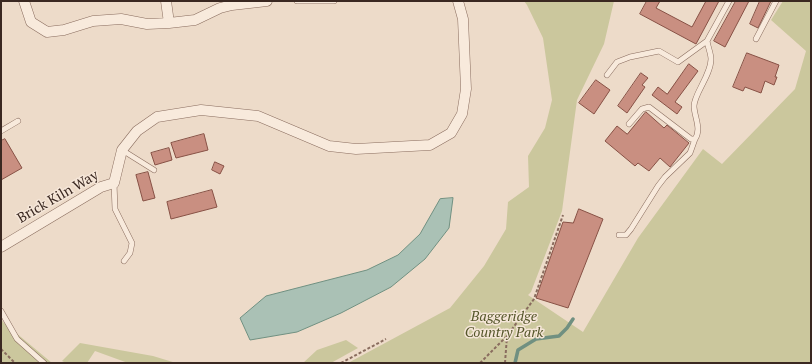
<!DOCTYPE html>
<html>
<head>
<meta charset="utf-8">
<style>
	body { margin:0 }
	#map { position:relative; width:812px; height:364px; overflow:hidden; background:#eddbc9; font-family:"PT Serif",serif }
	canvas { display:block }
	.frame { position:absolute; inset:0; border:2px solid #3a2821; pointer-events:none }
</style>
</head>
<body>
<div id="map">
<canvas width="812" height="364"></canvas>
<div class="frame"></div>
</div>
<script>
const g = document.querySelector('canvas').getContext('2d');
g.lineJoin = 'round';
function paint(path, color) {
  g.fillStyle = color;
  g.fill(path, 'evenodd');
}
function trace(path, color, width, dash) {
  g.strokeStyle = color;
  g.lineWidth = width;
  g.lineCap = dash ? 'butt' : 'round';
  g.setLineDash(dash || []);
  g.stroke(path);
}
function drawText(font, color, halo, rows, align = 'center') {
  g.font = font + ' "PT Serif",serif';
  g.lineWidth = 3;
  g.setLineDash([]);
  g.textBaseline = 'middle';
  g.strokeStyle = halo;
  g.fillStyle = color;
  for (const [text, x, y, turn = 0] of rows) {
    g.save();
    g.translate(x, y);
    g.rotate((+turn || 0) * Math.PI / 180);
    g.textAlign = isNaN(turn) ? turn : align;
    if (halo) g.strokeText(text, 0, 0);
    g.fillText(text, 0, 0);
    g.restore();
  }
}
paint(new Path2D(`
	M524,1H614L604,44L577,100L562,211L531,292L528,295L583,332L638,238L703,149L722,164L795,89L806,51L771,20L783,1H811V363H348L450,308L484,266L506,229L508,202L529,187L528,156L545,128L552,100L543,38L527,5Z
	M1,318L3,322L52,363H1Z
	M346,340L358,348L331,363H303L317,350Z
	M80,343L153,356L176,363H128L95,351L87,363H66L62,361Z`), '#cbc79d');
const water = new Path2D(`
	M453,198L449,228L425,259L391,287L341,313L297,332L250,340L240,318L266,296L367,270L398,255L420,234L440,199Z`);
paint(water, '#aac1b5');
trace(water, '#709081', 1);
trace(new Path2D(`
	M515,363L518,350L536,339L559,336L567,328L573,319`), '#709081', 3.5);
const building = new Path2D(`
	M647,1H660L656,8L692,27L706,1H719L696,44L640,14Z
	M736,1H749L725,47L714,41Z
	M760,1H771L758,28L750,24Z
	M747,53L779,65L775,77H777L774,85L765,81L761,93L745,87L743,91L733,87Z
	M689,64L698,71L675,102L682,107L677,114L652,95L658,87L667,94Z
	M641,73L648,78L642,85L645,87L627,113L618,106Z
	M596,80L610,90L594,114L579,103Z
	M646,112L664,128L667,125L689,143L670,167L660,158L649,171L638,163L635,166L605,141L617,126L627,134Z
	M204,134L208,150L176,158L171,143Z
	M5,139L22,168L1,180V141Z
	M169,148L172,160L155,165L151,153Z
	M215,162L224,166L220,174L212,170Z
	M148,172L155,198L143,201L136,175Z
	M212,190L217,207L171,219L167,202Z
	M579,209L603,219L568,308L536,298L563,222L573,223Z`);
paint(building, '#c98f81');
trace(building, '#875145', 1);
const lane = new Path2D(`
	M297,1H334
	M756,39L776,1
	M607,75L617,62L630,57L659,51L678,62L707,41L729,1
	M629,124L642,109L649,107L691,139H695C702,129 694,116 694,106C694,94 711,75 711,59C711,54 708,47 707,41
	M1,131L18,121
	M122,150L154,170
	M114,183L115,209L132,243L130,253L124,261
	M619,235H626L631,229L658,186L665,177L690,153L695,139
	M1,311L17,339L44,363`);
const street = new Path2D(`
	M24,1L31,22L47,32L64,30L93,21L121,19L147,24L169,23L195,20L220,8L232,5L267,1
	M166,1L169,23
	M1,247L101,187L114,183L122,150L137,131L157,117L201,110L258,116L329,146L356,149L430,145L451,133L462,114L466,89L463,19L458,1`);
trace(lane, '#896c5e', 6);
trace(street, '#896c5e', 11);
trace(new Path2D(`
	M1,349L15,363
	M341,363L386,339
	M480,363L506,337
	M505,363L507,336L534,299L563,215`), '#896c5e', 2, [3, 2]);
trace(lane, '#f8eadc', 5);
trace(street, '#f8eadc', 10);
drawText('14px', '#3a2821', '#f5e6d8', [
	["Brick Kiln Way",58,197,-30]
]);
drawText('italic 14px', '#545529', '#f5e6d8', [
	["Baggeridge",504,317],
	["Country Park",504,333]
]);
</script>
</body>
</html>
